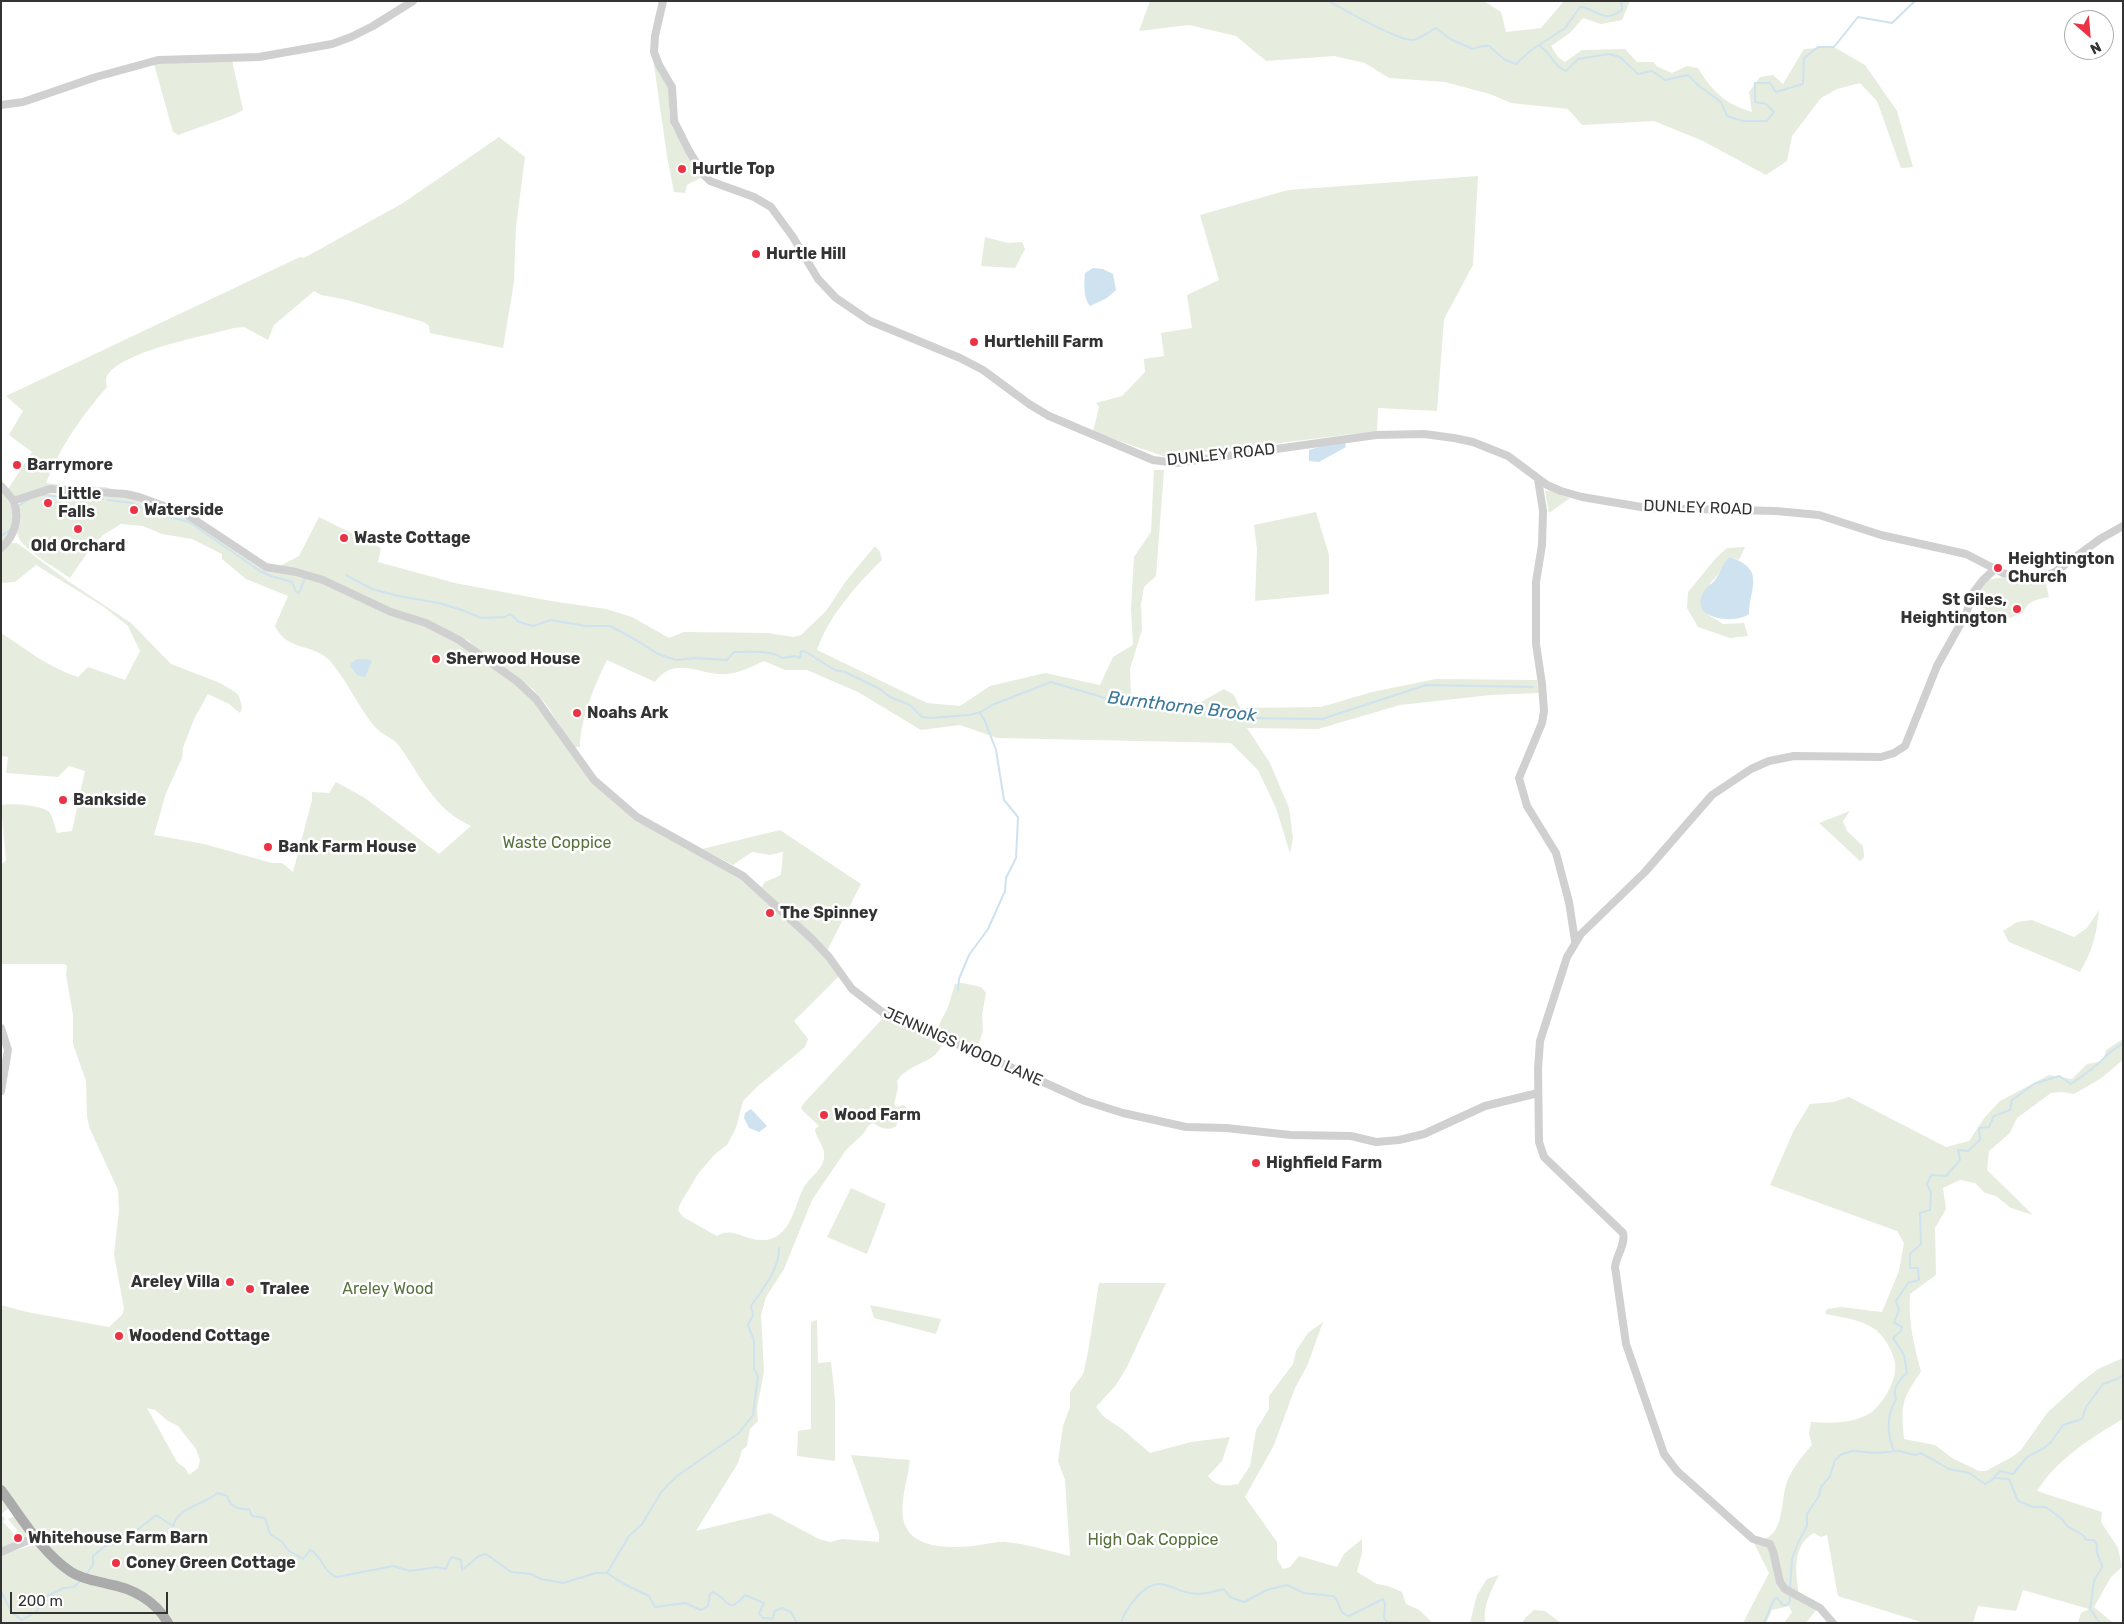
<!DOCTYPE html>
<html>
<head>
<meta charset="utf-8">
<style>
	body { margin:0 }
	#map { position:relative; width:2124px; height:1624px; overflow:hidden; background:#fff; font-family:Rubik,sans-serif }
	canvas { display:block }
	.frame { position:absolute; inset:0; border:2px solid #333; pointer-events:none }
	.north { position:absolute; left:2064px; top:10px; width:50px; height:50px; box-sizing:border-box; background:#fff; border:1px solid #adadad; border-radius:50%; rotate:153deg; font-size:14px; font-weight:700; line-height:20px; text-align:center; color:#333 }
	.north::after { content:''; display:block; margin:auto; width:18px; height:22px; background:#ec3345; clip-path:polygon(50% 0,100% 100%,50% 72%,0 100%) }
	.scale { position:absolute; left:10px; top:1592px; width:158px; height:22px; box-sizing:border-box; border:2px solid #333; border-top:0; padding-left:6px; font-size:15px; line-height:18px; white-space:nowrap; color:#333; -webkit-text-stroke:4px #fff; paint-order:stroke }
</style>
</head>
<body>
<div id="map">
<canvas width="2124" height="1624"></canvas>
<div class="frame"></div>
<div class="north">N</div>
<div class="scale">200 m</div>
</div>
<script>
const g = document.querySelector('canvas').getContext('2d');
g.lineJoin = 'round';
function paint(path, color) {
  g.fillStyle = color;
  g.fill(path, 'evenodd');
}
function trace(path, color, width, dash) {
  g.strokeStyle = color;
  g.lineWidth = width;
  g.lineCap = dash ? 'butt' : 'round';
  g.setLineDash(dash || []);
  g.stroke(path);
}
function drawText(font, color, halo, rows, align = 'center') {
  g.font = font + ' Rubik,sans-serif';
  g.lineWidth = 5;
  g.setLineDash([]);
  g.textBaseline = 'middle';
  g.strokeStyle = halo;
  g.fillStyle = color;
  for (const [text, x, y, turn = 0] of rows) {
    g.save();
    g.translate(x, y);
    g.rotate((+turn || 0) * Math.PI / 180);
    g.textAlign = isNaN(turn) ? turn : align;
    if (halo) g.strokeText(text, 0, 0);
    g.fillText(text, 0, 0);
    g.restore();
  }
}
paint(new Path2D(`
	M1150,1H1484L1501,12L1506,32L1541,28L1564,1H1630L1622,20L1601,24L1583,18L1570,33L1551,46L1558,57L1565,62L1582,50L1625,49L1637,62H1653L1658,67L1672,73L1687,66L1698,68C1712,91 1725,104 1752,112L1749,92L1760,77L1773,75L1783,84L1804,49L1834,47L1865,65L1897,111L1913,167L1901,168L1877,101L1860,83L1837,89L1821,98L1792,136L1787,161L1766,175L1703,141L1654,121L1582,125L1568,109L1511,103L1490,94L1445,82L1389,78L1365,63L1334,56L1266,61L1236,36L1189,25L1139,31Z
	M653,58L669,88V114L672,127L702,177L687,185L685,193L674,192L667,156Z
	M232,60L243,110L234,115L178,135L173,132L154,64Z
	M499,137L525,157L516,227L514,282L503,348L430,333L429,326L424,322L347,300L321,295L314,291L274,325L268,340L244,327L234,328C204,336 128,350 109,373C105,377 106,382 107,387C82,415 59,448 46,483L79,487H105L119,491L49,486L14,498L8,489L32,452L9,435L23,411L6,396L300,257L304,258L403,203Z
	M1478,176L1473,265L1444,319L1437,411L1378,408L1377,431L1166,457L1093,432L1099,407L1096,403L1122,396L1145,372L1144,359L1164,356L1161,333L1192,328L1187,295L1219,280L1200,215L1288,190Z
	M985,237L1008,243L1022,242L1025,249L1015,268L981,266Z
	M1154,470H1164L1156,576L1144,587L1141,604L1142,630L1130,669L1131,695L1148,702H1201L1224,689L1234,695L1240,708L1321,707L1372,692L1436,679L1537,680L1539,693L1491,695L1400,705L1318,729L1247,728L1270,763L1289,808L1293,838L1290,853L1276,808L1258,770L1231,743L997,738L960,725L921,730L858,692L807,670H785L764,661C753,666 740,673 727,674C700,676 675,654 655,682L607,660C595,684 580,720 580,747H574L548,707L533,689L478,650L469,641L421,618L425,625L463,646L517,684L543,711L592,781L628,814L741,877L828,958L839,976L794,1021L808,1039L805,1047L758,1086L743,1101L736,1128L727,1145L714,1155L698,1174L680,1204L678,1210L683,1217L717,1236C733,1226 744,1241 763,1240C790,1240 794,1207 803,1189C808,1178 822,1171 824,1158C826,1146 816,1140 815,1129L819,1126L801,1109L803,1104L884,1017L904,1028L943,1042C935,1066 911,1060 897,1081L898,1088L894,1104L896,1107L903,1105L906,1107L896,1126C890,1131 880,1129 874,1123L869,1125L863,1134L846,1150L812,1200L784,1269L766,1297L761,1315L764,1372L757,1408L758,1421L750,1429L747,1446L742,1450L738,1463L696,1531L770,1513L819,1539L830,1542L842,1539L879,1542V1534L851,1455L910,1460C908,1480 897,1509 906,1527C917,1551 959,1548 980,1545C989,1544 997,1541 1006,1542C1028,1544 1049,1551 1070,1556L1065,1480L1058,1461L1063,1426L1070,1407V1392L1083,1374L1088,1352L1099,1283H1166L1127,1367L1116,1385L1096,1407L1104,1417L1122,1429L1150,1453L1191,1442L1230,1437L1222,1461L1208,1476C1217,1487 1224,1486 1238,1484L1250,1466L1256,1430L1269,1409V1396L1293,1364L1296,1351L1308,1333L1323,1322L1307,1366L1295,1388L1274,1445L1245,1497L1277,1542V1559L1283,1569L1290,1567L1299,1556L1337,1567L1344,1554L1362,1539V1553L1357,1572L1377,1584L1388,1586L1402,1592L1406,1604L1419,1610L1433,1623H1V1555L33,1545L38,1547L69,1577L86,1583L114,1588L164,1611L105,1580L74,1569L56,1554L35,1531L3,1488L1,1485V1305L27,1312L109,1327L122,1315L124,1309L114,1254L119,1210L118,1190L90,1129L87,1117L86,1081L73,1044V1015L66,975L67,966L64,964H1V864L6,861L1,805C11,803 44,805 50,813C53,818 55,827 57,833L72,831L85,771L69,766L58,777L6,773L8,757L1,756V633C26,649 49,668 78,677L88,667L125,680L140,651L128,626L104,607L36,565L15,582L1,583V551L11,543H17L68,581L131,623L171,664L220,683L235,692L239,696L242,707L240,713L229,704L208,694L194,719L183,748L182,758L166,793L154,835L204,844L272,863H282L293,872L312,800V792L329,793L336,782L365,798L439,854L471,826C435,810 421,777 400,747C393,737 381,735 374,726C358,706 347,681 331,662C315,643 287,652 275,626L288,596L246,579L222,559V554L192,539L162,534L143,526L121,524L103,535L90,549L70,578C58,569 23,550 18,536C15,527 18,514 18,505L27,499L44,494L133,498L182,515L260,568L292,575L278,567L299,556L319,517L381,548L378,562L455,583L551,601L606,609L632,617L669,638L684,632L768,633L793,637L801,635L826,611L846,581L875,546L880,552L882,560C857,584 828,617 817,650L927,703L960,706L990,686L1045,673L1100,685L1113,657L1133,645L1131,609L1134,557L1151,532ZM147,1408L155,1410L168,1421L178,1426L196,1449L200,1460L198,1468L189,1475L185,1468L177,1462Z
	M1,490C9,501 19,518 12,532C10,536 4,541 1,544Z
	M1545,491H1550L1570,498L1549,513Z
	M1316,512L1329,555V594L1255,601L1257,549L1254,525Z
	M1745,547L1739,560L1730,557C1723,565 1718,577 1710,583L1707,614L1723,624L1744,623L1748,636L1730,638L1698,627L1687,608L1688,592L1716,558L1727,548Z
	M2003,577L2025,582L2045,580L2049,597C2038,599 2027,601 2023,613L1993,624L1975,597L1987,580Z
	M1850,811L1843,821L1847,831L1863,846L1864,857L1860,861L1819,823Z
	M780,830L861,884L827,951L761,888L765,882L781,875L783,852L770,855L752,852L733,865L702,849Z
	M2099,910C2097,933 2092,952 2080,972L2009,942L2003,931L2017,922L2032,920L2074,937L2087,928Z
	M962,983L981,987L986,993L982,1015L983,1031L977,1049L939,1034V1025L948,1007L955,984Z
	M2123,1039V1060L2100,1079L2074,1094L2062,1092L2051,1093L2017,1118L2010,1133L1989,1151L1987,1170L2033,1215L2011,1208L1996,1196L1985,1193L1975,1183L1960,1180L1943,1188L1946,1209L1935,1228L1936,1275L1910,1294C1908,1321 1914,1345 1921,1372C1901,1400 1901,1405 1904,1439L1935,1445L1952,1458L1979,1471H1986L2012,1457L2021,1450L2047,1413L2080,1383L2098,1369L2123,1358V1419C2091,1438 2057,1459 2037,1491L2102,1512L2101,1522L2118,1548L2122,1567L2111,1577L2094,1607L2113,1623H2078L2081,1613L2089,1609L2023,1590L2016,1611L1978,1606L1973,1623H1924L1838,1596L1827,1535L1821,1537L1814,1533C1791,1546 1796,1574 1799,1595L1782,1583L1774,1550L1762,1540C1787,1533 1779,1496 1789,1477C1795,1465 1803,1455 1812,1445L1809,1433L1811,1422C1829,1423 1850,1424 1867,1415C1882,1407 1898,1379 1895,1363C1893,1351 1883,1334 1873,1328C1859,1319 1841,1317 1825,1314L1827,1309L1841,1307L1882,1312L1899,1271L1904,1243L1897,1231L1770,1185L1794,1130L1810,1104L1833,1102L1849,1097L1946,1147L1969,1141L1985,1117L2000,1101L2049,1075L2072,1079L2087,1064L2103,1061L2106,1050Z
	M851,1188L886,1204L867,1254L827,1237Z
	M870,1305L941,1319L936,1334L874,1318Z
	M817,1320L818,1363L831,1362L835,1398V1461L797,1456L798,1431L811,1429V1322Z
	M1,1496C9,1506 29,1527 26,1538L1,1550V1514L5,1519L3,1522L14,1534L18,1531L8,1519L15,1516L9,1508L1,1514Z
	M1753,1541L1768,1545L1784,1592L1816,1610L1806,1623H1784L1792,1612L1789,1606L1772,1610L1766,1623H1743L1769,1573Z
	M1499,1575C1491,1591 1483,1604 1485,1623H1470L1477,1595L1487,1579Z
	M1534,1610L1545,1611L1561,1623H1522L1525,1618Z`), '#e6ecde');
paint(new Path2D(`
	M1093,268L1103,269L1113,274L1116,290L1107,298L1090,306C1083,298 1084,283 1085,273Z
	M1332,443H1345L1346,447L1319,462L1309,461V450Z
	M1730,557C1766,570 1750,586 1749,614C1736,624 1695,620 1701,598C1703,589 1710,586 1715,580C1721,572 1722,563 1730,557Z
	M357,659H366L372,661L365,677L357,675L350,666L351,663Z
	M751,1109L767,1126L759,1132L749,1128L744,1118L745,1113Z`), '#cee3ef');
trace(new Path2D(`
	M1329,1C1342,9 1400,41 1412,40C1420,40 1429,31 1436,28L1450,39L1473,49L1482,46H1489L1505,60L1516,64L1530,51L1565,28L1580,7C1598,8 1601,25 1622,10L1621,1
	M1540,46C1551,53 1554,67 1566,71L1578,59L1609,54L1620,57L1638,74L1652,71L1665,80L1688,75L1699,86L1721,102L1727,116L1743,121H1767L1774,112L1766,104L1755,102V83H1770L1776,92L1803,84L1804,58L1818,47H1834L1858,17L1892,23L1915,1
	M42,495L64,497
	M70,497L103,499
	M108,500L133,503L149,512L189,522L260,571L271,576L292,582L296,592L299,593L305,578
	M18,506L28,500
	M1,536L10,530
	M346,575L372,589L398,596L439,603L465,611L481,618L505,617L510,614L519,622L533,626L551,620L586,626H610L636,640L658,654L676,660L695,658L727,660L734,652C746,652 773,650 782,658L795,656L800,658L801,651L806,652L835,670L845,672L880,689L890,697L910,705L922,717L931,718L969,715L981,712L992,705L1051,682L1122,703L1235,718L1322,719L1426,685L1533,687
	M958,990L959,979L969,955L988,929L1005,891L1006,878L1016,858L1018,817L1004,800L996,750L985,721L980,713
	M1894,1451C1887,1433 1886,1417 1896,1399C1892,1388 1899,1380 1907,1373L1904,1355L1893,1338L1901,1331L1902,1327L1894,1323L1899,1310L1896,1301L1908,1283L1919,1280L1918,1268H1910V1254L1921,1244L1920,1213L1930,1210L1931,1192L1927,1184L1931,1175L1946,1176L1960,1160L1958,1150L1968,1151L1980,1140L1979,1128L1989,1127L1994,1116L2010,1110L2012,1100L2034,1084L2059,1076L2071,1084C2079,1078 2087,1073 2094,1067C2105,1059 2110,1049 2123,1044
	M1995,1478L2009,1479L2018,1501L2033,1507H2046L2062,1519L2067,1526L2084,1536L2086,1540H2094L2097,1545C2095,1557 2103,1562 2102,1567C2100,1573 2095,1576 2094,1581C2092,1591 2092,1600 2090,1609L2100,1623
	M607,1573L629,1536L642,1524L662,1491L677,1476L739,1433L753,1415L758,1376L754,1369V1341L748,1325L753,1315L751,1306C762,1290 780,1268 779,1248
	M86,1575L93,1565V1556L105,1546L121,1543L156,1515L173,1526C179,1506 203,1506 217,1493L227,1496C230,1506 238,1510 249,1509L252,1516L265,1518L270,1534L281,1541L289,1551L303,1559L310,1550C322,1555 323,1573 337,1577L393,1566L410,1571L437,1567L446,1569L450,1559L453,1557L461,1560L462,1570L479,1556L486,1554L511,1572L531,1574L541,1579L563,1583L596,1573H607L624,1584L649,1596L655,1607L685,1603L701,1610L708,1606L710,1594L713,1592C729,1599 727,1616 745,1595L764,1603L759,1613L763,1618L772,1619L775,1611L782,1608L791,1612L797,1623
	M1790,1589L1792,1559L1799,1541L1807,1526V1514L1819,1496L1821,1487L1830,1476L1835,1460L1842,1454L1853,1451L1876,1453L1899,1451L1915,1455L1921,1453L1949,1469L1969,1473L1985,1484L1992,1480L2000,1471L2013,1474L2027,1457L2044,1448L2051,1442L2063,1425L2082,1419L2086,1407L2103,1384L2117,1379L2123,1375
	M1,1591L12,1613L22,1620L37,1611L43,1598L64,1588L74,1587L81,1580
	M1121,1623C1125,1609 1144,1583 1160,1584C1171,1585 1180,1592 1190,1593C1203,1595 1212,1592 1224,1589L1230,1597L1244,1602L1267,1590L1287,1585L1304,1593L1333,1596C1342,1603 1337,1613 1349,1616L1383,1599L1385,1604L1384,1618L1387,1622L1418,1623
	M1764,1623L1774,1599L1777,1598L1783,1605H1787L1790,1601V1594`), '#cee3ef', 2);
trace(new Path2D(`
	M663,1L655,36L654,52L659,65L672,87L674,121L688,149L703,174L710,181L754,197L771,207L793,237L818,279L836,298L870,321L960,358L983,370L1029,404L1049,416L1153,460L1176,463L1376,435L1424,434L1454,438L1473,442L1508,456L1547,485L1561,491L1582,497L1647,508L1776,511L1819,515L1881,535L1966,554L2003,573L2022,578L2045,576L2055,572L2100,539L2123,526
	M1,105L23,102L96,77L158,60L259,57L332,44L351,37L373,26L413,1
	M1538,479L1543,511L1542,545L1536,582V644L1542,684L1544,711L1542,723L1519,778L1527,806L1556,853L1569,902L1575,941
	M1,486C5,491 12,497 14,503C20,519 14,537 1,548
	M13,501L50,489L126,494L139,497L186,514L266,567L296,572L323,580L391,612L426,623L459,640L518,682L536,699L594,780L637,817L743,876L812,939L829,957L852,989L886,1015L912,1027L975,1051L1085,1101L1123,1113L1186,1127L1226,1128L1291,1135L1351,1136L1376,1142L1399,1140L1424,1134L1485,1106L1538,1093
	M1,1028L8,1050L1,1091
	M1,1552L36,1537
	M1833,1623L1820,1608L1785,1589L1780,1582L1773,1551L1770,1544L1753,1539L1677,1471L1664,1454L1626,1344L1615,1267C1616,1256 1626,1244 1623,1233L1544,1157L1539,1142L1538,1069L1540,1041L1567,957L1581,934L1645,872L1712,795L1751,769L1769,761L1794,756L1881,757L1894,753L1905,746L1937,666L1966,614L1973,593L1983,580L1995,569`), '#d0d0d0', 8);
trace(new Path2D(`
	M1,1490C22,1518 42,1553 71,1572C82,1579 96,1581 108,1584C132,1588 156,1601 168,1623`), '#ababab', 10);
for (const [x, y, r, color] of [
	[682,169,5,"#ec3345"],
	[756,254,5,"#ec3345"],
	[974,342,5,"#ec3345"],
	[17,465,5,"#ec3345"],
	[48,503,5,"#ec3345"],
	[134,510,5,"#ec3345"],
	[78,529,5,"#ec3345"],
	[344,538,5,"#ec3345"],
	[1998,568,5,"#ec3345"],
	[2017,609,5,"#ec3345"],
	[436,659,5,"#ec3345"],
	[577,713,5,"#ec3345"],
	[63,800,5,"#ec3345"],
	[268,847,5,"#ec3345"],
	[770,913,5,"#ec3345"],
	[824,1115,5,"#ec3345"],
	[1256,1163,5,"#ec3345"],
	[230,1282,5,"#ec3345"],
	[250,1289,5,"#ec3345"],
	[119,1336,5,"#ec3345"],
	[18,1538,5,"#ec3345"],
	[116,1563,5,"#ec3345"]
]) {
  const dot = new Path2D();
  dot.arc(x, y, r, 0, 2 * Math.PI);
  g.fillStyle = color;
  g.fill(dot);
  trace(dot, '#fff', 2);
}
drawText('bold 16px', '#333', '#fff', [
	["Hurtle Top",692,169],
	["Hurtle Hill",766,254],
	["Hurtlehill Farm",984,342],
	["Barrymore",27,465],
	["Little",58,494],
	["Falls",58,512],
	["Waterside",144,510],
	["Waste Cottage",354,538],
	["Old Orchard",78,546,"center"],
	["Heightington",2008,559],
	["Church",2008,577],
	["St Giles,",2007,600,"right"],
	["Heightington",2007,618,"right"],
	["Sherwood House",446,659],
	["Noahs Ark",587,713],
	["Bankside",73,800],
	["Bank Farm House",278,847],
	["The Spinney",780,913],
	["Wood Farm",834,1115],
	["Highfield Farm",1266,1163],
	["Areley Villa",220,1282,"right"],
	["Tralee",260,1289],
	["Woodend Cottage",129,1336],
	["Whitehouse Farm Barn",28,1538],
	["Coney Green Cottage",126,1563]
], 'left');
drawText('16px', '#333', '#fff', [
	["DUNLEY ROAD",1221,455,-6],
	["DUNLEY ROAD",1698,508,2],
	["JENNINGS WOOD LANE",963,1047,24]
]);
drawText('16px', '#57723d', '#fff', [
	["Waste Coppice",557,843],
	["Areley Wood",388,1289],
	["High Oak Coppice",1153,1540]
]);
drawText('italic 18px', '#3c789a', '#fff', [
	["Burnthorne Brook",1182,707,7]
]);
</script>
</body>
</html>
